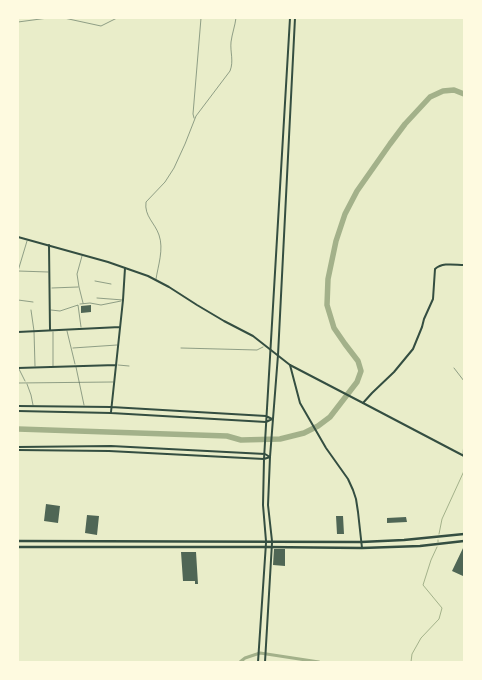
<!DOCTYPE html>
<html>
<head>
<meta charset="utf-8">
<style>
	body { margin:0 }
	#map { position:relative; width:482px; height:680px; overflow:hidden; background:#e9edc9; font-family:"Fira Sans Condensed",sans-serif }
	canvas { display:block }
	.frame { position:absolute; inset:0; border:19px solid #fefae0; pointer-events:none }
</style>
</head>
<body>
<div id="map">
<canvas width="482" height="680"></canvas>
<div class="frame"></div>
</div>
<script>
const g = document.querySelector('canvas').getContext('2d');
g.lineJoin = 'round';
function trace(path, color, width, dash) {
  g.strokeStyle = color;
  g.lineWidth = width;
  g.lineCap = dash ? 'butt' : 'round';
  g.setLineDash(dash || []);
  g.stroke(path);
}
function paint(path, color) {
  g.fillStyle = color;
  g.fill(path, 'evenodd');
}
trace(new Path2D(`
	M439,534L442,519L464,471
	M438,542V540
	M411,662L412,654L421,638L439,619L442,608L423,585L431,560L437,547`), '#a3b18a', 1);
trace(new Path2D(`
	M240,662L245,658L260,653L319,662`), '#a3b18a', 3);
trace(new Path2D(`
	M18,429L227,436L241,440L280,439L304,433L318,426L330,417L357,382L361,371L358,361L345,344L334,328L327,305L328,279L336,241L345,214L357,191L390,144L405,124L430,97L443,91L454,90L464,94`), '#a3b18a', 5.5);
paint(new Path2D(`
	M91,305V312L81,313V306Z
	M46,504L60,506L58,523L44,521Z
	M87,515L99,516L97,535L85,533Z
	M336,516H343L344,534H337Z
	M406,517L407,522L387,523V518Z
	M464,546V574L463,576L452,571Z
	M274,549H285V566L273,565Z
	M181,552H196L198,584H195V581H183Z`), '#4f6655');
trace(new Path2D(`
	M64,18L101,26L117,18
	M18,22L48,18
	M194,118L193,114L201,18
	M27,241L18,271L48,272
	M82,256L77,274L79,287L83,303
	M156,279C158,266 164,249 159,235C155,223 144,216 146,202L165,182L174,168L185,144L196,116L230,71C234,61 230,52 231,42C232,34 235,26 236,18
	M95,281L111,284
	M52,288L78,287
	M97,298L123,300
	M18,300L33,302
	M80,304L90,303L101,305L121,301
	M31,310L34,331L35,366
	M51,310L60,311L78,305L81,327
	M67,331L75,364
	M53,332V366
	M73,348L117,345
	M181,348L257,350L263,347
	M18,360V366
	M118,365L129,366
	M76,367L84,405
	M454,368L464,381
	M19,369L25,381
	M18,383L113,382
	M27,384L31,395L33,405
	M463,454L464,443`), '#344e41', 0.5);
trace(new Path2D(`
	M49,245L50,330
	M18,332L120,327
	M290,365L300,403L326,448L348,479L353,490L356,499L358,512L362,548
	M18,368L116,365
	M363,403L464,456
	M18,406L111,407L266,416L272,419
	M18,411L111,413L266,422L272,419
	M111,412L123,300L125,268
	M18,447L111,446L265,454L270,457
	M18,450L109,451L264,459L270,457
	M266,541L263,505L264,459L290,18
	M272,541L268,505L270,457L278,355L295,18`), '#344e41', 2);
trace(new Path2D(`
	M18,237L108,262L148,276L169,287L197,305L224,321L253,336L290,365L363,403L372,393L394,372L413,349L422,327L424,319L433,299L435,269C443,262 455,265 464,265
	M258,662L266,543
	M265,662L272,543`), '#344e41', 2);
trace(new Path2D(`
	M18,541L361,542L404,540L464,534
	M18,547H266L362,548L420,546L464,541`), '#344e41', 2.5);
</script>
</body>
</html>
